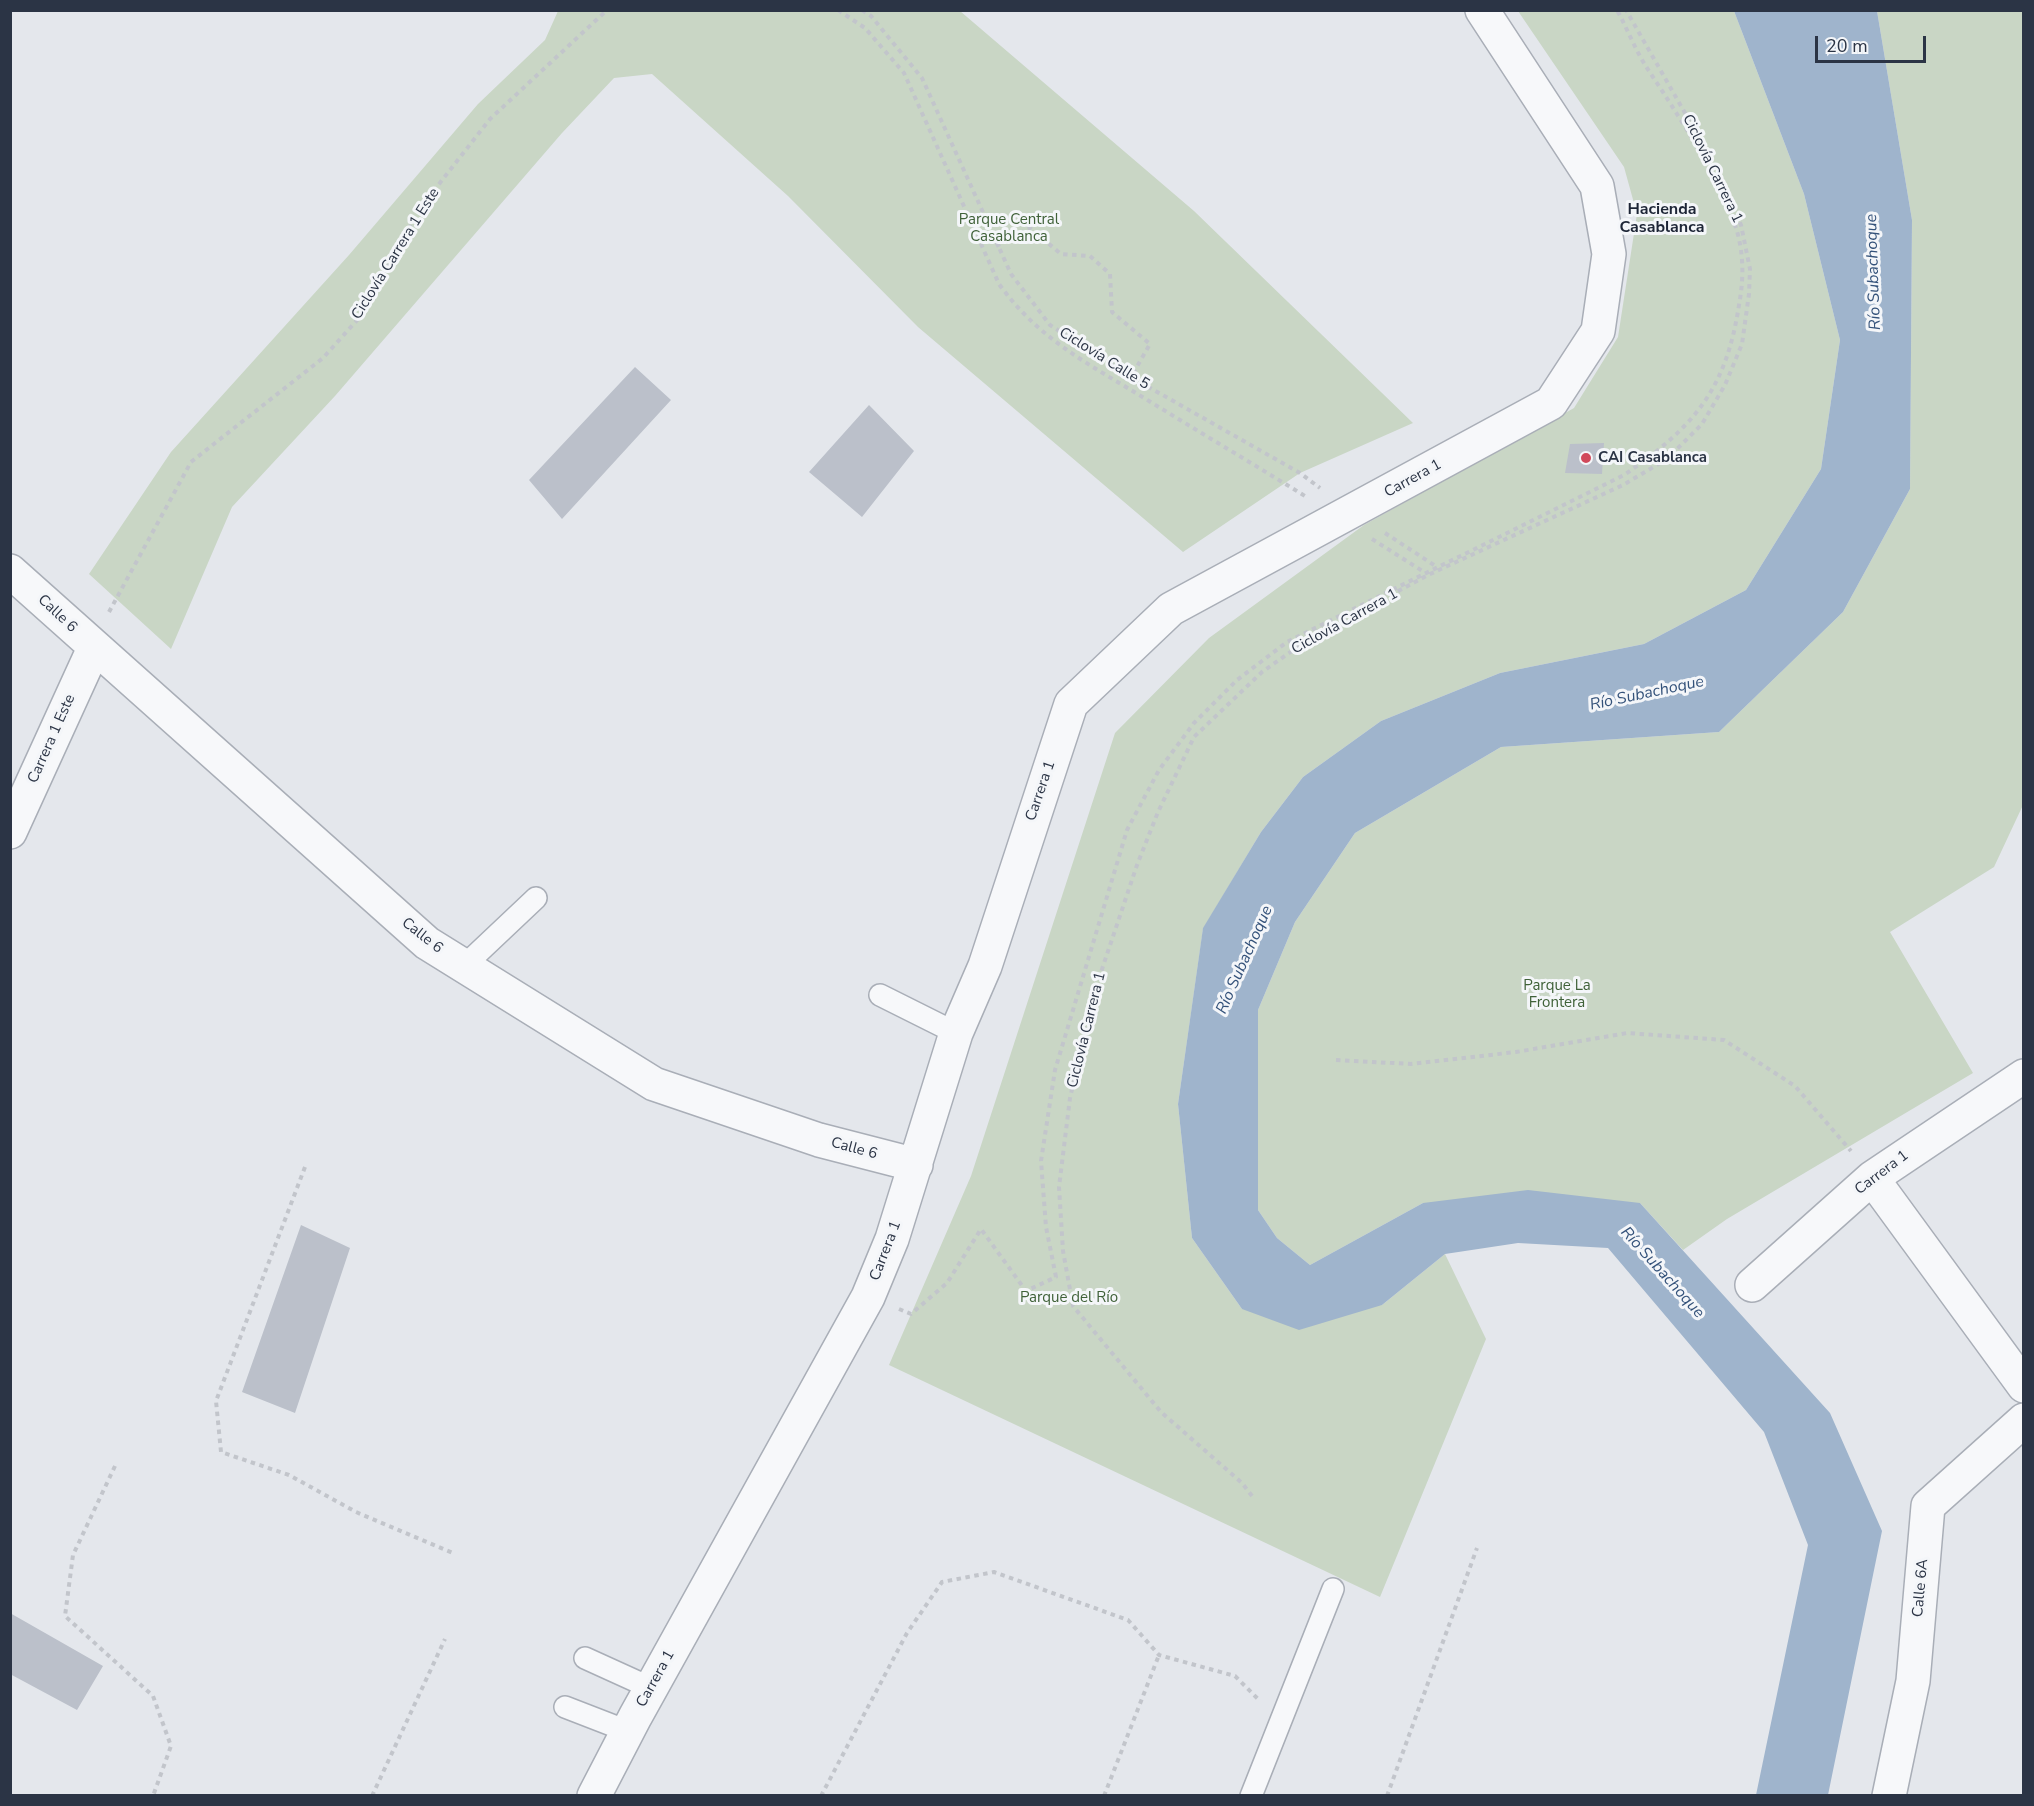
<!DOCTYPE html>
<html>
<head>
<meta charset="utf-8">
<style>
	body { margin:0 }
	#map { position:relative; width:2034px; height:1806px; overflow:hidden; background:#e4e7ec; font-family:"Nunito Sans",sans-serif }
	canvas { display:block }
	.frame { position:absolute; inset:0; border:12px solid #2b3445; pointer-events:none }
	.scale { position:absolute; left:1815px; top:36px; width:111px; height:27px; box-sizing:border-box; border:3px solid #2b3445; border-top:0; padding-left:8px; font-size:18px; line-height:21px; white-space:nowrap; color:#2b3445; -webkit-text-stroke:4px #f4f6f9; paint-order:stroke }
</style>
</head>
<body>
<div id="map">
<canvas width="2034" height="1806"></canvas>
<div class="frame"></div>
<div class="scale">20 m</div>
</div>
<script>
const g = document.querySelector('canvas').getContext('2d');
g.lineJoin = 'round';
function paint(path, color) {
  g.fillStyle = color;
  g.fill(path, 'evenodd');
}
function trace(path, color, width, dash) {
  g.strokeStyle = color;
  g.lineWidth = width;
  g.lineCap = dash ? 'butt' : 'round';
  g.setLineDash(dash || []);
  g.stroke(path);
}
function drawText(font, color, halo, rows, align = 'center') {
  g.font = font + ' "Nunito Sans",sans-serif';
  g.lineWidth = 6;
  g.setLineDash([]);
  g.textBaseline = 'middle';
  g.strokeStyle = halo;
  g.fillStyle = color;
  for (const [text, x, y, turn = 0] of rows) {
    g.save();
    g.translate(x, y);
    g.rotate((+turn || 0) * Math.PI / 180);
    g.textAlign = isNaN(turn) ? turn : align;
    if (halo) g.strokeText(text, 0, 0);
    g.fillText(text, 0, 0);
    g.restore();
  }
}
paint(new Path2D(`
	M558,11H960L1194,211L1413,423L1300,473L1183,552L918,327L788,196L652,74L614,78L562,133L335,396L232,507L171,649L89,574L171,452L349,255L478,104L545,40Z
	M1518,11H1734L1804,194L1840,340L1821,469L1746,590L1644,644L1500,673L1381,721L1303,777L1261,832L1203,929L1178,1104L1192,1238L1242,1309L1382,1305L1445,1254L1486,1339L1380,1597L889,1365L971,1176L1115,733L1209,638L1364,525L1574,408L1618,337L1637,214L1624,167Z
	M1877,11H2023V805L1994,867L1890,932L1973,1073L1727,1219L1683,1250L1640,1203H1423L1310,1265L1277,1238L1258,1210V1010L1295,922L1355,833L1501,747L1719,732L1843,612L1910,489L1912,220Z`), '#c9d6c5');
paint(new Path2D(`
	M1734,11H1877L1912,220L1910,489L1843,612L1719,732L1501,747L1355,833L1295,922L1258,1010V1210L1277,1238L1310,1265L1423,1203L1528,1190L1640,1203L1830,1413L1882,1531L1828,1795H1756L1808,1545L1764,1432L1608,1248L1518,1243L1445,1254L1382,1305L1299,1330L1242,1309L1192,1238L1178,1104L1203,928L1261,832L1303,777L1381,721L1500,673L1644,644L1746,590L1821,469L1840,340L1804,194Z`), '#9fb4cc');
paint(new Path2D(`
	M635,367L671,400L562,519L529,480Z
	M869,405L914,451L862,517L809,472Z
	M1604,443L1602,474L1565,473L1570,444Z
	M301,1225L350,1248L295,1413L242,1392Z
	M10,1613L103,1666L77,1710L10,1674Z`), '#bbc0ca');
const service = new Path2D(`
	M464,966L536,898
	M880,995L956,1033
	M585,1658L651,1688
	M565,1707L627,1731
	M1251,1796L1333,1589`);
const minor = new Path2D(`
	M10,571L427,943L654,1084L819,1140L916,1165
	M10,832L94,648
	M1872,1178L2024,1386
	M1752,1285L1872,1178L2024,1076
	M594,1796L635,1717L868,1297L892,1239L956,1033L985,966L1071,704L1171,609L1551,403L1598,331L1609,254L1597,186L1482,10
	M1889,1796L1913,1681L1928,1506L2024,1420`);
trace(service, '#a9aeb7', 24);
trace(minor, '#a9aeb7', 36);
trace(new Path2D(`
	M838,10L865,28L904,73L999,284C1040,341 1091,365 1149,401C1201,433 1253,464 1305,496
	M862,10L871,16L922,78L1011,274L1050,325L1131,377L1300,473L1320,488
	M996,246L1030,228L1061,254L1090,256L1110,274L1112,312L1150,344L1131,377
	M1385,533L1437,567
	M1372,539L1424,572
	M109,612L191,462L323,358L359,318L421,207L490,119L607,10
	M1336,1060L1411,1064L1516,1052L1627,1033L1724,1040L1795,1086L1851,1151
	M305,1167L216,1401L221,1452L289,1475L356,1512L453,1553
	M899,1309L911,1314L947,1283L981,1229L1026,1291L1056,1277L1046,1227L1041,1161L1055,1070L1127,830L1159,770L1194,723L1237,680L1287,642L1624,475C1694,427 1726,390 1739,305C1744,278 1744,251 1735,225C1718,175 1678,115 1649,71C1636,52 1628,30 1617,10
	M115,1466L73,1555L65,1616L153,1696L171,1746L153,1796
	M1252,1496L1242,1483L1161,1412L1073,1306L1063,1251L1059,1187L1070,1098L1095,990L1137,865L1158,812L1194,737L1262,672L1309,639L1428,575L1623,485L1667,459L1702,424L1725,385L1742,344L1749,294L1750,269L1741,225L1693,127L1626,10
	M372,1796L445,1639
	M821,1796L907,1633L942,1582L994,1572L1128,1620L1159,1655L1235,1676L1259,1700
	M1104,1796L1159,1655
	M1387,1796L1477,1548`), '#c2c5cb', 4, [4.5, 4.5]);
trace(service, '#f7f8fa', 21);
trace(minor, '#f7f8fa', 33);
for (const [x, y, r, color] of [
	[1586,458,6,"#d1495b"]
]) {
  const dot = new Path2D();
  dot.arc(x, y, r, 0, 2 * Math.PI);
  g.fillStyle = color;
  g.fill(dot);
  trace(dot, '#f4f6f9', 2);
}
drawText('15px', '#2b3445', '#f4f6f9', [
	["Ciclovía Carrera 1",1712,169,64],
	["Ciclovía Carrera 1 Este",396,254,-58],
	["Ciclovía Calle 5",1104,359,32],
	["Carrera 1",1413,479,-29],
	["Calle 6",57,614,43],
	["Ciclovía Carrera 1",1345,622,-29],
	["Carrera 1 Este",52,739,-66],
	["Carrera 1",1041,791,-71],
	["Calle 6",422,936,38],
	["Ciclovía Carrera 1",1087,1030,-76],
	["Calle 6",854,1149,15],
	["Carrera 1",1882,1173,-37],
	["Carrera 1",886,1251,-69],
	["Calle 6A",1921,1588,-85],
	["Carrera 1",656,1679,-61]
]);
drawText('15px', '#3f6138', '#f4f6f9', [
	["Parque Central",1009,220],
	["Casablanca",1009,237],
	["Parque La",1557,986],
	["Frontera",1557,1003],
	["Parque del Río",1069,1298]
]);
drawText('bold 15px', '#2b3445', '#f4f6f9', [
	["CAI Casablanca",1598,458]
], 'left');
drawText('bold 16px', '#1d2536', '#f4f6f9', [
	["Hacienda",1662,210],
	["Casablanca",1662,228]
]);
drawText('italic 16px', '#34527a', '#f4f6f9', [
	["Río Subachoque",1874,272,-92],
	["Río Subachoque",1647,694,-12],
	["Río Subachoque",1245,960,-66],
	["Río Subachoque",1662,1273,48]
]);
</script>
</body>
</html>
